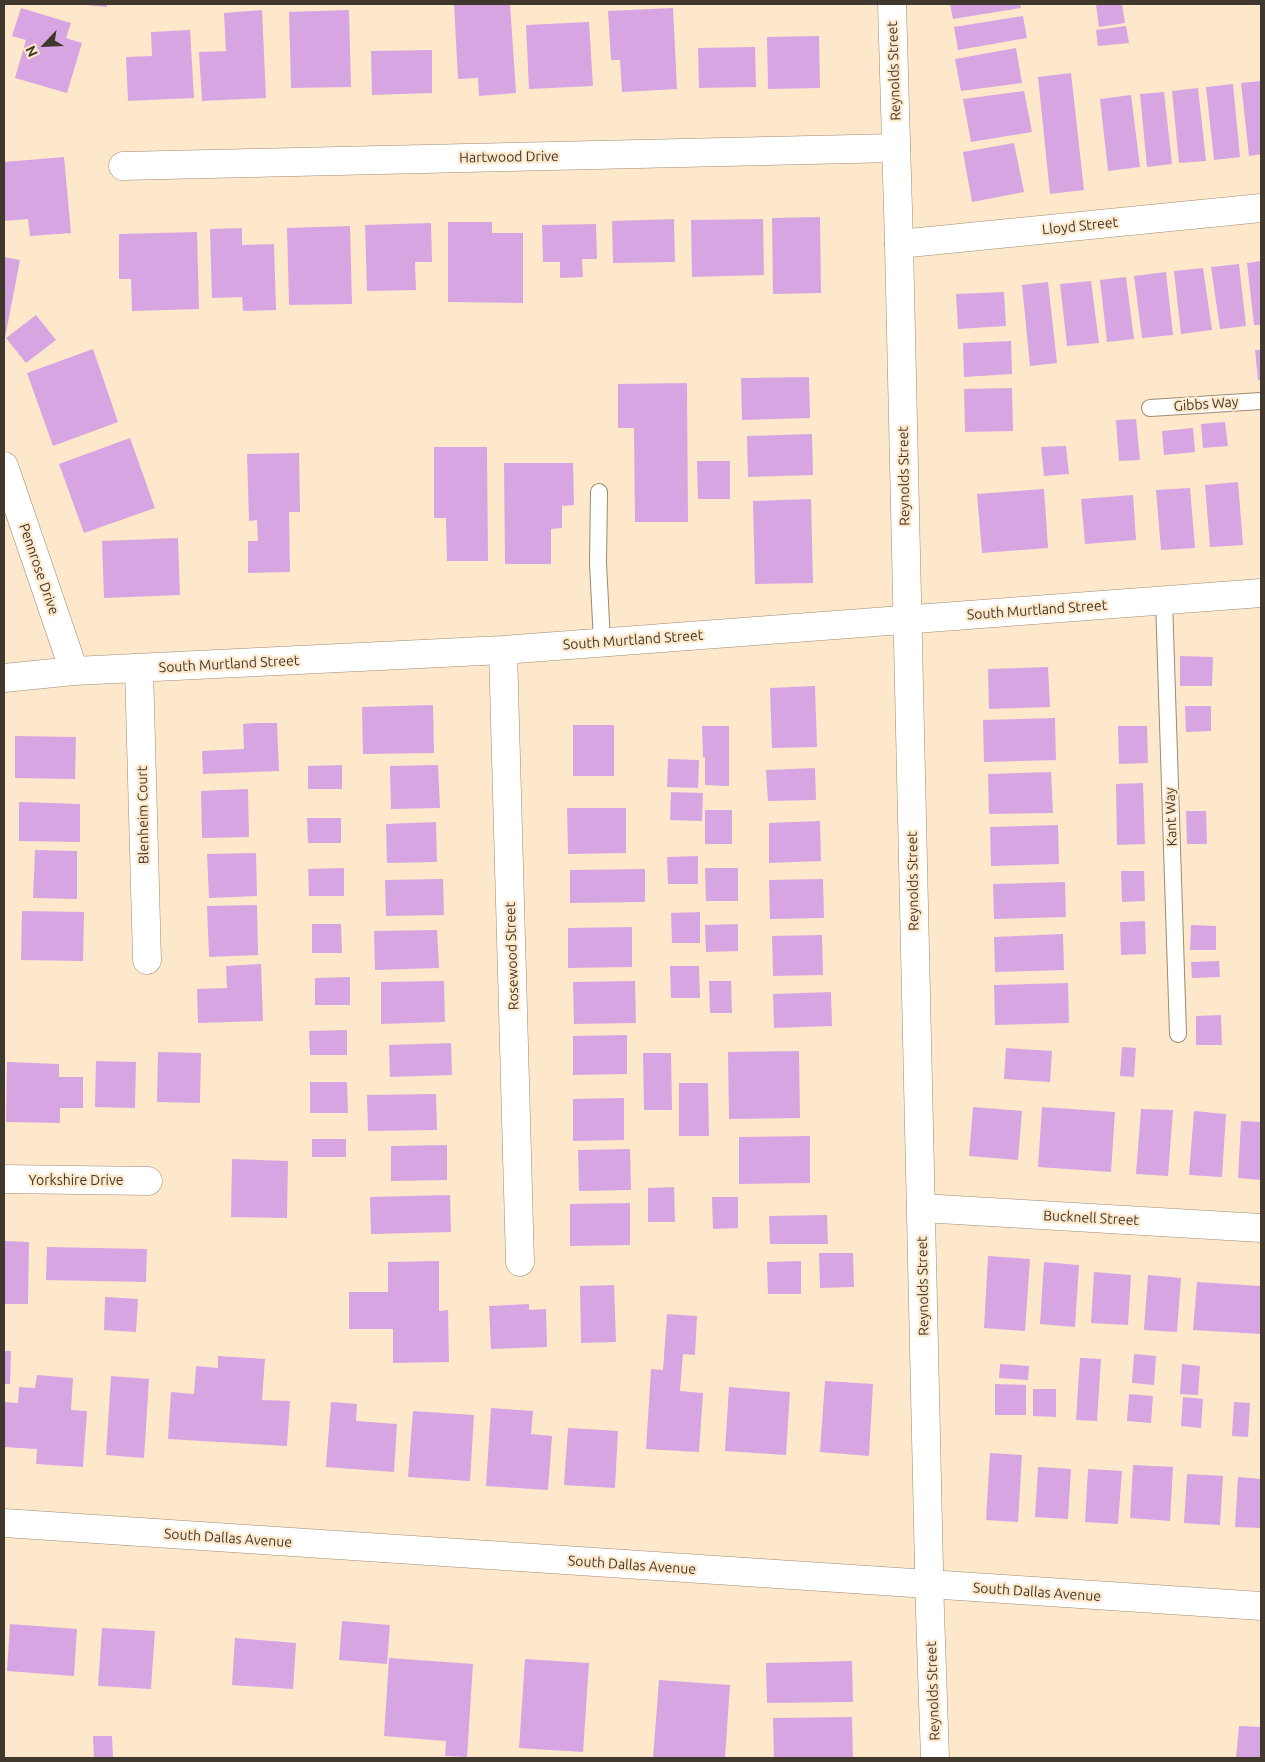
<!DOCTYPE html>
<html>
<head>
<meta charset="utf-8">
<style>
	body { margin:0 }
	#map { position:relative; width:1265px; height:1762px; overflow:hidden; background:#fee8cb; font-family:Ubuntu,sans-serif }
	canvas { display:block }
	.frame { position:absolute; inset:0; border:5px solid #41382d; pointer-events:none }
	.north { position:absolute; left:20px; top:20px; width:50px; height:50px; -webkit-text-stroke:4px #fee8cb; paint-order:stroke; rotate:245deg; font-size:14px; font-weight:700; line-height:20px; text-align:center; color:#41382d }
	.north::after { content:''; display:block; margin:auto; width:18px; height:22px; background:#41382d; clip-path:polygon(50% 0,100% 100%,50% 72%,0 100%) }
</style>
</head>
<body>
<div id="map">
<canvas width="1265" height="1762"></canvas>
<div class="frame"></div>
<div class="north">N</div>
</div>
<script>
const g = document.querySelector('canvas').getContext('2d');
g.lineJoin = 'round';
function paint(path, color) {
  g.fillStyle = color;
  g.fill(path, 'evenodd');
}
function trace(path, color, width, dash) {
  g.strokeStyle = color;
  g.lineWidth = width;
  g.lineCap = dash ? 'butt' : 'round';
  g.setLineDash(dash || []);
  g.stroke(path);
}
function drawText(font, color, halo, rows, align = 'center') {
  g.font = font + ' Ubuntu,sans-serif';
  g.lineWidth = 4.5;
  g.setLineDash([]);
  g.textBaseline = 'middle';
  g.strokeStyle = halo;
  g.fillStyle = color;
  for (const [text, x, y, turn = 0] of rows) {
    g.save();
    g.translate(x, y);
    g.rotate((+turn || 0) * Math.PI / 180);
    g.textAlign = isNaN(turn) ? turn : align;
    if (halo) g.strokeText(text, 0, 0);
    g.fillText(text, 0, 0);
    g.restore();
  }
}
paint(new Path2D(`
	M87,4H107V7L87,5Z
	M454,4H510L516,93L479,96L478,78L458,79Z
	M950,4H1020L1021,8L953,19Z
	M1105,4H1122L1125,23L1099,27L1096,5Z
	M21,8L71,23L66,38L82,43L67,93L15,78L26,40L12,36Z
	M673,8L677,89L622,92L620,60H611L608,11Z
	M262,10L266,98L202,101L199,52L226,51L224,13Z
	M349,10L351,87L291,88L289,12Z
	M1023,16L1027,38L958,50L954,27Z
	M589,22L593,86L529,89L526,25Z
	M1126,26L1129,43L1098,46L1096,30Z
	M190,30L194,98L128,101L126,57L152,56L151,32Z
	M819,36L820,88L768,89L767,37Z
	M755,47L756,87L699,88L698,48Z
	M1016,48L1022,83L961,91L955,59Z
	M432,50V93L372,95L371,51Z
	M1071,73L1084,190L1050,194L1038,77Z
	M1261,81V154L1249,156L1241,83Z
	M1233,84L1240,157L1214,160L1206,87Z
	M1198,88L1206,161L1179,163L1172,91Z
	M1024,91L1032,132L971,142L963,99Z
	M1164,92L1172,164L1147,167L1140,94Z
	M1131,95L1140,167L1108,171L1100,99Z
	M1014,143L1024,192L972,202L963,152Z
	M64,157L71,233L30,236L28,219L4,221V162Z
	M820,217L821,293L773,294L772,218Z
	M674,219L675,262L613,263L612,221Z
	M763,219L764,275L692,277L691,220Z
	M448,222H492V233H523V303L448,302Z
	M431,223L432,262H415L416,290L367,291L365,225Z
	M596,224L597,259H582L583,277L560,278V262H543L542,225Z
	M350,226L352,304L289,305L287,228Z
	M242,228V245L274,244L276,310L243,311L242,297L212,298L210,229Z
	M197,232L199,309L132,311L131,279H119V234Z
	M4,257L20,260L5,338H4Z
	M1261,261V325H1254L1247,263Z
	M1239,264L1246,326L1220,329L1211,267Z
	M1203,268L1212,330L1181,334L1174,271Z
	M1166,272L1173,335L1142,338L1134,276Z
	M1126,277L1134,339L1107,342L1100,280Z
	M1091,281L1099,343L1067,346L1060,284Z
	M1048,282L1057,363L1030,366L1022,285Z
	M1004,292L1006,326L958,329L956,294Z
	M36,315L56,340L26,363L6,338Z
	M1011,341L1012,374L964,377L963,343Z
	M93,349L118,422L53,446L27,373Z
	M1255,350H1261V380H1258Z
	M809,377L810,418L742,420L741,378Z
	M687,383L688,522H635L634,428H618V384Z
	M1012,388L1013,431L965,432L964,389Z
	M1136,419L1140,460L1119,461L1116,420Z
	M1225,422L1228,446L1203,448L1201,424Z
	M1193,428L1195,452L1164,455L1162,431Z
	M812,434L813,475L748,477L747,436Z
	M130,438L155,508L84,533L59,464Z
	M1066,446L1069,474L1044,476L1041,447Z
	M434,447H487L488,561H447L446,518H434Z
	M299,453L300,512H289L290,572L248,573V541H258L257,520L249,521L247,454Z
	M697,461H730V499H698Z
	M504,463H573L574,505L562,506V528L551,529V564H505Z
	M1238,482L1243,545L1210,547L1205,485Z
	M1190,488L1195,548L1161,550L1156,490Z
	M1044,489L1048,548L982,553L977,494Z
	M1133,495L1136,540L1085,544L1081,499Z
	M811,499L813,583L755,584L753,501Z
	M178,538L180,595L104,598L102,541Z
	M1180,656L1213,657L1212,686H1180Z
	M1048,667L1050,707L989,709L988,669Z
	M815,686L817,747L772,748L770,688Z
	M433,705L434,753L363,754L362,707Z
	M1185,706H1211V731L1186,732Z
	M1055,718L1056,760L984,762L983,720Z
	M253,723H277L279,771L203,774L202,751L244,749L243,724Z
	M573,725H614V776H573Z
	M702,726H729V786L705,785V757H703Z
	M1118,726H1147L1148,763L1119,764Z
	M15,736L76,737L75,779L15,778Z
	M668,759L699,760L698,788L667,787Z
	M342,765V789H308V766Z
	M438,765L440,808L391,809L390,766Z
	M815,768L816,800L768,801L766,770Z
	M1051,772L1053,813L989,814L988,774Z
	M1143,783L1145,844L1117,845L1116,784Z
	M248,789L249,837L202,838L201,791Z
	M671,792L703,793L702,821L670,820Z
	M19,802L80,804V842L19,841Z
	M567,808H626V853L568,854Z
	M705,810H732V844H705Z
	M1186,811H1206L1207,844H1187Z
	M307,818H341V843H308Z
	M820,821L821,861L769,863V823Z
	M436,822L437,862L387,863L386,824Z
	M1058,825L1059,864L991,866L990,827Z
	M35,850L77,851V899L33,898Z
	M256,853L257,896L209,898L207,854Z
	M698,856V884H668L667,857Z
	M344,868V896H309L308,869Z
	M705,868H738V901H706Z
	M645,869V902L570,903V870Z
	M1121,871H1144L1145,901L1122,902Z
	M443,879L444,915L386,916L385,880Z
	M823,879L824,918L770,919L769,880Z
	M1065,882L1066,917L994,919L993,884Z
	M257,905L258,955L209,957L207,906Z
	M22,911L84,912L83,961L21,960Z
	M700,912V943H672L671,913Z
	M1145,921L1146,954L1121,955L1120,922Z
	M312,924H341L342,953H312Z
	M738,924V951L706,952L705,925Z
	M1191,925L1216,926V950H1190Z
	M632,927V967L568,968V928Z
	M437,930L439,968L375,970L374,931Z
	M1063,934L1064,970L995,972L994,937Z
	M822,935L823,975L773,976L772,936Z
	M1219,961L1220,977L1192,978L1191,962Z
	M261,964L263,1021L198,1023L197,989L227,988L226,966Z
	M670,966H699L700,998H671Z
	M350,977V1005H315V978Z
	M444,981L445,1022L381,1024V982Z
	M635,981L636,1023L574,1024L573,982Z
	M709,981H731L732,1013H710Z
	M1068,983L1069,1023L995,1025L994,985Z
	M831,992L832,1026L774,1028L773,994Z
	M1221,1015L1222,1045H1196V1016Z
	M347,1030V1055H310L309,1031Z
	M627,1035V1074L573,1075V1036Z
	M451,1043L452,1075L390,1077L389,1045Z
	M1122,1047L1136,1048L1134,1077L1120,1076Z
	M1006,1048L1052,1051L1050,1082L1004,1079Z
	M799,1051L800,1118L729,1119L728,1052Z
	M158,1052L201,1053L200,1103L157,1102Z
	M643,1053H671L672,1110H644Z
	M96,1061L136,1062L135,1108L95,1107Z
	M7,1062L59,1064V1077H83V1108H60V1123L6,1122Z
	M310,1082H347L348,1113H310Z
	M679,1083H708L709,1136H679Z
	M436,1094L437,1130L368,1131L367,1095Z
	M624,1098V1140L573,1141V1099Z
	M973,1107L1022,1111L1018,1160L969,1156Z
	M1042,1107L1115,1112L1111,1172L1038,1167Z
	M1141,1109L1173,1110L1168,1176L1136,1174Z
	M1194,1111L1226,1114L1222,1177L1189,1175Z
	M1241,1121L1261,1122V1180L1238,1178Z
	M810,1136V1183L739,1184V1137Z
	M312,1139H346V1157H312Z
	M447,1145V1180L391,1181V1146Z
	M630,1149L631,1190L579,1191L578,1150Z
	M232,1159L288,1161L287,1218L231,1217Z
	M674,1187L675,1222H648V1188Z
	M450,1195L451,1232L371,1234L370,1197Z
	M712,1197H738V1228L713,1229Z
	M630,1203V1245L570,1246V1204Z
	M827,1215L828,1244H770L769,1216Z
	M4,1241L29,1242L28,1304H4Z
	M47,1247L147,1249L146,1282L46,1280Z
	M819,1253H853L854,1287L820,1288Z
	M988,1256L1030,1259L1025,1331L984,1328Z
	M439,1261V1311L448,1310L449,1362L393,1363V1329H349V1292H388V1262Z
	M801,1261V1294H768L767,1262Z
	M1044,1262L1079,1265L1075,1327L1040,1324Z
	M1094,1272L1131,1275L1128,1325L1091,1323Z
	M1148,1275L1181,1278L1177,1332L1144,1330Z
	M1197,1282L1261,1286V1334L1193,1330Z
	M614,1285L616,1342L581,1343L580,1286Z
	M105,1297L138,1299L136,1332L104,1330Z
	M529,1304V1310L546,1309L547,1347L491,1349L489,1306Z
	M667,1314L697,1316L695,1355L683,1354L680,1391L703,1393L699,1452L646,1449L651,1369L663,1370Z
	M4,1351H11L10,1384H4Z
	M1134,1354L1156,1356L1154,1385L1132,1383Z
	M218,1356L265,1359L262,1400L290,1401L287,1446L168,1439L171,1392L194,1394L196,1366L218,1368Z
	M1080,1358L1101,1359L1097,1421L1076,1420Z
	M1000,1364L1029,1366L1028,1380L999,1378Z
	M1182,1364L1200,1366L1198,1395L1180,1394Z
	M37,1375L73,1378L71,1410L87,1411L83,1467L36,1464L37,1449L4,1447V1402L18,1403L19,1387L35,1388Z
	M111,1376L149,1379L144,1458L106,1455Z
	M825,1381L873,1384L869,1456L820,1452Z
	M995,1384L1026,1385V1415H995Z
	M729,1387L790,1392L786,1455L725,1451Z
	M1033,1389H1056V1417L1033,1416Z
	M1129,1394L1153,1396L1151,1423L1127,1421Z
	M1183,1397L1203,1399L1201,1428L1181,1426Z
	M331,1402L357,1404L356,1421L397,1424L394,1472L326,1467Z
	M1234,1402L1250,1403L1248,1437L1232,1436Z
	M491,1408L533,1411L531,1434L552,1436L548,1490L486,1486Z
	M413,1411L474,1415L470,1481L408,1477Z
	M568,1428L618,1431L615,1488L564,1485Z
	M990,1453L1022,1455L1018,1522L986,1520Z
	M1133,1465L1173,1467L1170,1521L1130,1518Z
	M1038,1467L1071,1469L1068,1519L1035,1517Z
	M1088,1469L1122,1471L1118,1524L1085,1522Z
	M1187,1474L1223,1476L1220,1525L1184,1523Z
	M1238,1477L1261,1479V1528L1235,1527Z
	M342,1621L390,1625L387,1664L339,1660Z
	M10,1624L77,1629L74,1676L7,1671Z
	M102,1628L155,1631L151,1689L98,1686Z
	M235,1638L296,1643L293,1689L232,1685Z
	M389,1658L473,1664L467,1757L445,1756L446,1741L384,1736Z
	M525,1659L589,1663L583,1752L519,1748Z
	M852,1661L853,1702L767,1703L766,1663Z
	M659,1680L730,1685L725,1758H653Z
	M852,1717L853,1758H774L773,1718Z
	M1239,1726L1261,1727V1758H1236Z
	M93,1736H112L113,1758H94Z`), '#d8a5e3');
const service = new Path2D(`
	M1150,408L1261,401
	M599,492L598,563L602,642
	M1164,600L1178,1034`);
const minor = new Path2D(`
	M123,166L896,148
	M899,244L1261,208
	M4,466L74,671
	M503,650L520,1262
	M139,669L147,960
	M4,678L74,671L503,650L1261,593
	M4,1179L148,1181
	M922,1208L1261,1228`);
const tertiary = new Path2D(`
	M892,4L899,244L930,1612L935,1758`);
const secondary = new Path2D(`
	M4,1523L1261,1606`);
trace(service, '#9e8a6f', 18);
trace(minor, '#9e8a6f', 29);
trace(tertiary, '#9e8a6f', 29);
trace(secondary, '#9e8a6f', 29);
trace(service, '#fff', 16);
trace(minor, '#fff', 28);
trace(tertiary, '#fff', 28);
trace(secondary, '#fff', 28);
drawText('14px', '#41382d', '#fee8cb', [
	["Reynolds Street",894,71,-92],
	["Hartwood Drive",509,157,-1],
	["Lloyd Street",1080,226,-6],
	["Gibbs Way",1206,404,-4],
	["Reynolds Street",904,476,-91],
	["Pennrose Drive",39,569,71],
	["South Murtland Street",1037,610,-4],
	["South Murtland Street",633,640,-4],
	["South Murtland Street",229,664,-3],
	["Blenheim Court",143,815,-91],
	["Kant Way",1171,817,-92],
	["Reynolds Street",913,881,-91],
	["Rosewood Street",512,956,-92],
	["Yorkshire Drive",76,1180],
	["Bucknell Street",1091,1218,3],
	["Reynolds Street",923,1286,-91],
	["South Dallas Avenue",228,1538,4],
	["South Dallas Avenue",632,1565,4],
	["South Dallas Avenue",1037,1592,4],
	["Reynolds Street",933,1691,-92]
]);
</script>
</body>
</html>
